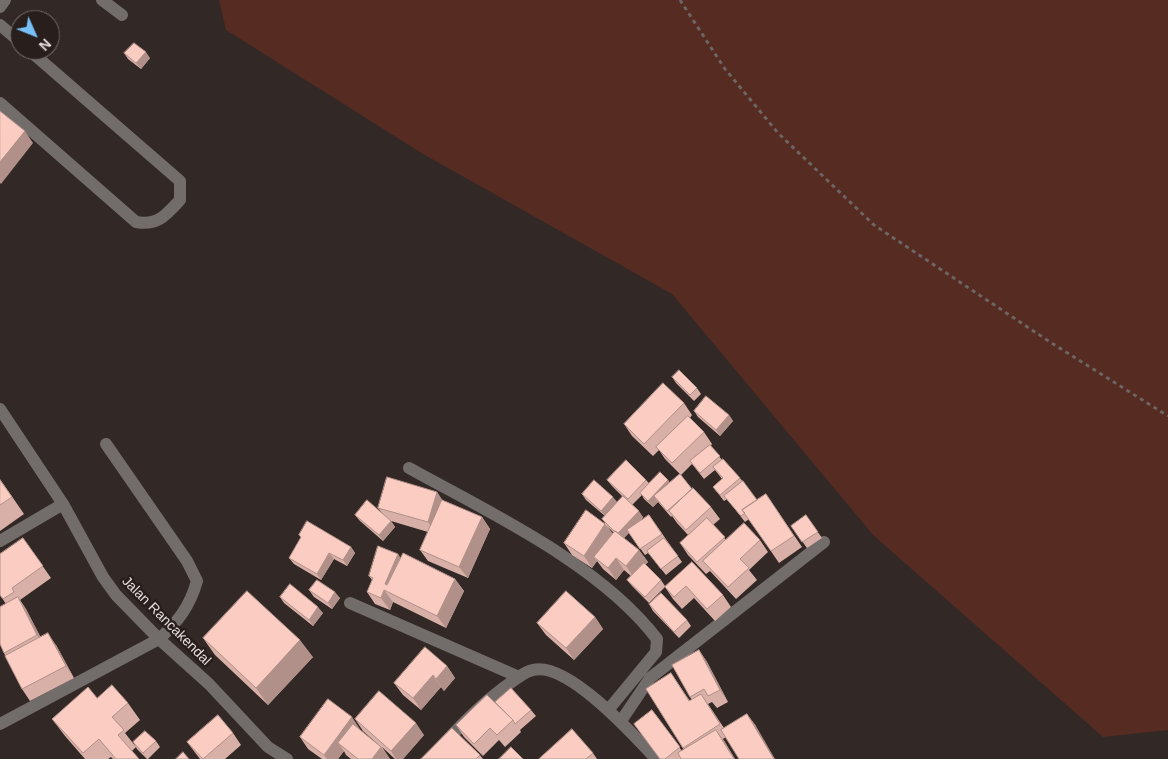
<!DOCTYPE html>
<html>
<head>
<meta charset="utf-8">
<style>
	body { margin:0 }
	#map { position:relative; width:1168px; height:759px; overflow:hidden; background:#322825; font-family:Arial,sans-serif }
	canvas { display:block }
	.north { position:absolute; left:10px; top:10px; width:50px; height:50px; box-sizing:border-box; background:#281e1c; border:1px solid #746a69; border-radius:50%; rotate:134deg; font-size:14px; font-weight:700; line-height:20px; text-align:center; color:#e5dddc }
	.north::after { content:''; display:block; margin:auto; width:18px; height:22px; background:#77bff7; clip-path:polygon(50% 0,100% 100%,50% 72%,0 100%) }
</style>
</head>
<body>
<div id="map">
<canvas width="1168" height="759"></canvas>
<div class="north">N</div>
</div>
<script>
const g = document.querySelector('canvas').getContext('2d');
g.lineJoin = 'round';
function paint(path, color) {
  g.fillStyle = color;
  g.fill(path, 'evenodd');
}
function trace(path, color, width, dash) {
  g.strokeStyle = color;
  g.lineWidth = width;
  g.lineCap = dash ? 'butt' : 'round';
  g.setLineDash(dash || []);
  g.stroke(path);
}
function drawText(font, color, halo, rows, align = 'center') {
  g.font = font + ' Arial,sans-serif';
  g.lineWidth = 5;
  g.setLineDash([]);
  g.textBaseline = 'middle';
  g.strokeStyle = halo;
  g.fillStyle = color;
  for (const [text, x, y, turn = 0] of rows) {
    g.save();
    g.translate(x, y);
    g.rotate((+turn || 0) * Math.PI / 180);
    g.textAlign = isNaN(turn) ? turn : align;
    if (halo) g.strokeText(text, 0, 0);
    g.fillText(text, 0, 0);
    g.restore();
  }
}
paint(new Path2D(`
	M219,0H1168V730L1103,737L874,536L672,294L423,154L226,30Z`), '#552b22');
trace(new Path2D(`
	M680,0L725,69L778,133L874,225L1050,342L1168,416`), '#6e6462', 3, [4, 4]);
trace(new Path2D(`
	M102,0L122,15
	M0,7L5,0
	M0,25L20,42
	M0,103L136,222C158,226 166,215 180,200V181L29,50
	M0,409L63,504L103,577L116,595L159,639L209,684L268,747L287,759
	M409,468C490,513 600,564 657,639L656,652L609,709
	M0,541L63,504
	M350,603L519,677
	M621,721L650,678L824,542
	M0,724L159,639C178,622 190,606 197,581L187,561L106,444
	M430,759C456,730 481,703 513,681C519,677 526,671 533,670C567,661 635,736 656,759`), '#726c6b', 12);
paint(new Path2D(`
	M124,53L150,58L141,69L128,59Z
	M672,377L697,388L701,394L694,401L676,383Z
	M684,403L692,415L690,418L704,432L712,444L711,446L722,460L740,478L757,500L766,494L802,547L779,563L749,519L745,522L727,499L724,501L713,487L722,479L715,470L704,479L692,464L681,475L692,489L711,507L720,519L713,525L726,540H760L768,552L749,570L757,580L736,599L710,571L706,574L688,555L680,543L688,535L677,523L672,516L671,517L658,502L653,507L644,499L642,495L632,505L643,517L640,522L649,515L682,562L666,575L648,553L645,555L629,533L624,538L639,550L648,562L645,565L661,580L665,586L692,562L723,595L731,607L715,621L694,598L682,609L673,599L665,587L649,603L632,586L627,580L631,576L624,570L616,580L603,569L597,561L592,568L572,555L564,543L605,523L602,519L605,516L586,500L582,494L617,503L623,497L612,486L607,480H646L649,483L668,480L670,483L680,474L665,459L659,450L653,456L632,436L624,424ZM607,526L614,533L613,534Z
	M694,411L729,415L733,421L720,436L698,417Z
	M0,479L24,514L0,531Z
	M437,492L442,500L482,517L490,529L468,578L428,561L420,550L428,532L391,521L395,527L383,541L360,521L355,515L383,514L378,508Z
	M806,515L822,538L807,548L791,526Z
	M299,535L351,547L355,553L347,566L334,559L321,580L294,564L289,558L301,538Z
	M23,538L51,578L20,600L26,609L40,637L56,645L74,678L30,701L22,689L4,653L6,604L0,595Z
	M398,554L400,558L455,579L464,591L446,628L393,602L390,610L375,604L367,592L372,580L369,576Z
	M309,590L340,598L332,609L314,597Z
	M280,597L323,613L313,626L284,603Z
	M649,604L687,620L691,626L679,638L653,611Z
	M595,617L603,629L574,660L546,635L537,623Z
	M203,638L313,657L268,705L215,655Z
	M699,650L707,662L728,702L717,708L712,702L708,704L724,728L747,714L756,726L726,737L723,739L735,759H660L634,724L652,710L682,751L684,750L646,689L671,673L690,701L692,700L690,697Z
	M447,666L455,678L444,691L441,687L421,710L403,695L394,683Z
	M97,698L128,703L140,720L125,733L136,747L132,751L139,759H113L111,757L108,759H85L65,736L52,719Z
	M495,702L531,710L536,716L520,730L521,732L505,747L499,740L483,756L464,737L456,725Z
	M355,719L424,735L403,759H395L382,747L390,759H351L346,755L344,751L338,759H322L308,749L300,737L360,729V730L380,746L363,731Z
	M233,733L241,745L225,759H200L187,742Z
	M156,741L160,747L148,759H147L137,749L133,742Z
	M593,753L597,759H539Z
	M480,755L483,759H421Z`), '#d8b0a7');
paint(new Path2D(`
	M146,52L150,58L141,69L136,63Z
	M25,131L33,143L1,184L0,183V162Z
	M729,415L733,421L720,436L716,430Z
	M668,480L672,486L654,496L658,502L653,507L648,501Z
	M437,492L445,504L436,534L428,522Z
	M613,497L618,503L606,517L601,511Z
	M639,511L643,517L622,540L617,534Z
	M482,517L490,529L468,578L459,567Z
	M391,521L395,527L383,541L379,535Z
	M605,524L614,536L594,557L597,561L592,568L584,556Z
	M351,547L355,553L347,566L343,560Z
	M639,550L648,562L634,578L626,566Z
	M329,553L334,559L321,580L317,574Z
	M398,554L406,566L394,595L385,584Z
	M616,558L624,570L616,580L608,568Z
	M455,579L464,591L446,628L437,616Z
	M384,590L393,602L390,610L381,598Z
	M335,592L340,598L332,609L328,603Z
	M18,597L26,609L46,647L37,635Z
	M318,607L323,613L313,626L309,620Z
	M595,617L603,629L574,660L566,648Z
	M48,633L56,645L74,678L66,666Z
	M300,640L313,657L268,705L256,688Z
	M699,650L707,662L728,702L720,690Z
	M447,666L455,678L444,691L436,679Z
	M433,675L441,687L421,710L413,698Z
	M747,714L756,726L775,759H774Z
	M352,717L360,729L345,749L338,743L344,751L338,759H327L324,755Z
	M416,723L424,735L403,759H396L391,751Z
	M716,730L725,742L735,759H734Z
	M381,747L390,759H372Z`), '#b09088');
const building = new Path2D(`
	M134,43L146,52L136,63L124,53Z
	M0,111L25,131L0,162Z
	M679,370L697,388L690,395L672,377Z
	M663,383L684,403L644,444L624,424Z
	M706,396L729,415L716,430L694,411Z
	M688,416L704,432L672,463L656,447Z
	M710,445L720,456L700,473L690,461Z
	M723,459L740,478L720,495L713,487L723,478L713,467Z
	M626,460L646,480L628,499L607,480Z
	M660,472L668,480L648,501L640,493Z
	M680,474L692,489L667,511L654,496Z
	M387,477L437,492L428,522L378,508Z
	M0,480L12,497L0,505Z
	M594,480L613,497L601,511L582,494Z
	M743,481L757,500L742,510L745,513L741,516L724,496Z
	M693,488L711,507L686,530L669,511Z
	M766,494L794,536L771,551L742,510Z
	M623,496L639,511L618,533L615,531V532L602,519Z
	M367,500L391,521L379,535L355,515Z
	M442,500L482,517L459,567L420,550Z
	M586,510L605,524L584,556L564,543Z
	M649,515L662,534L640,549L627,530Z
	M806,515L818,532L802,542L791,526Z
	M707,518L725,537L697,562L680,543Z
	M307,521L351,547L343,560L329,553L317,574L289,558L301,537L299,535Z
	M744,523L760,540L740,559L749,568L728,587L703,561Z
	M615,531L639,550L626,566L616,558L608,568L594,557Z
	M23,538L43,566L12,588L14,592L3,599L0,595V554Z
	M664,538L678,556L661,569L647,551Z
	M378,546L398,554L385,584L387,585L403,553L455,579L437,616L384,590L381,598L367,592L373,578L369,576Z
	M692,562L723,595L707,609L686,586L674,597L665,587Z
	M644,563L661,580L645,597L627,580Z
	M317,580L335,592L328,603L309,590Z
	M290,584L318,607L309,620L280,597Z
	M247,591L300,640L256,688L203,638Z
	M566,591L595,617L566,648L537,623Z
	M661,593L687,620L674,632L649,604Z
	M18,597L37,635L4,653L0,644V607Z
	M48,633L66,666L22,689L5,656Z
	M425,647L447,666L436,679L433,675L413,698L394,683Z
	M699,650L720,690L708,696L704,689L690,697L672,665Z
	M671,673L689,701L701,694L720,724L683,748L646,689Z
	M112,685L128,703L112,717L124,730L118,735L139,759H116L99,739L83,753L52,719L88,687L97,698Z
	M511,688L531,710L515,724L513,720L495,702Z
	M379,691L416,723L391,751L355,719Z
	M487,695L513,720L497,735L490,728L474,744L456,725Z
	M328,699L352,717L324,755L300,737Z
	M652,710L680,747L665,759H660L634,724Z
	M747,714L774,759H739L721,730Z
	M218,715L233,733L203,759L187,742Z
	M353,724L381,747L372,759H358L338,743Z
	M452,728L480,755L476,759H421Z
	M572,729L593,753L586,759H539Z
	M716,730L734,759H681L678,753Z
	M145,731L156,741L143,753L133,742Z
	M511,747L523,759H499Z
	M183,752L189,759H176Z`);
paint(building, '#fbcdc2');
trace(building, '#b09088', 1);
drawText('14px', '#e5dddc', '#281e1c', [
	["Jalan Rancakendal",166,621,45]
]);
</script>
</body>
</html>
